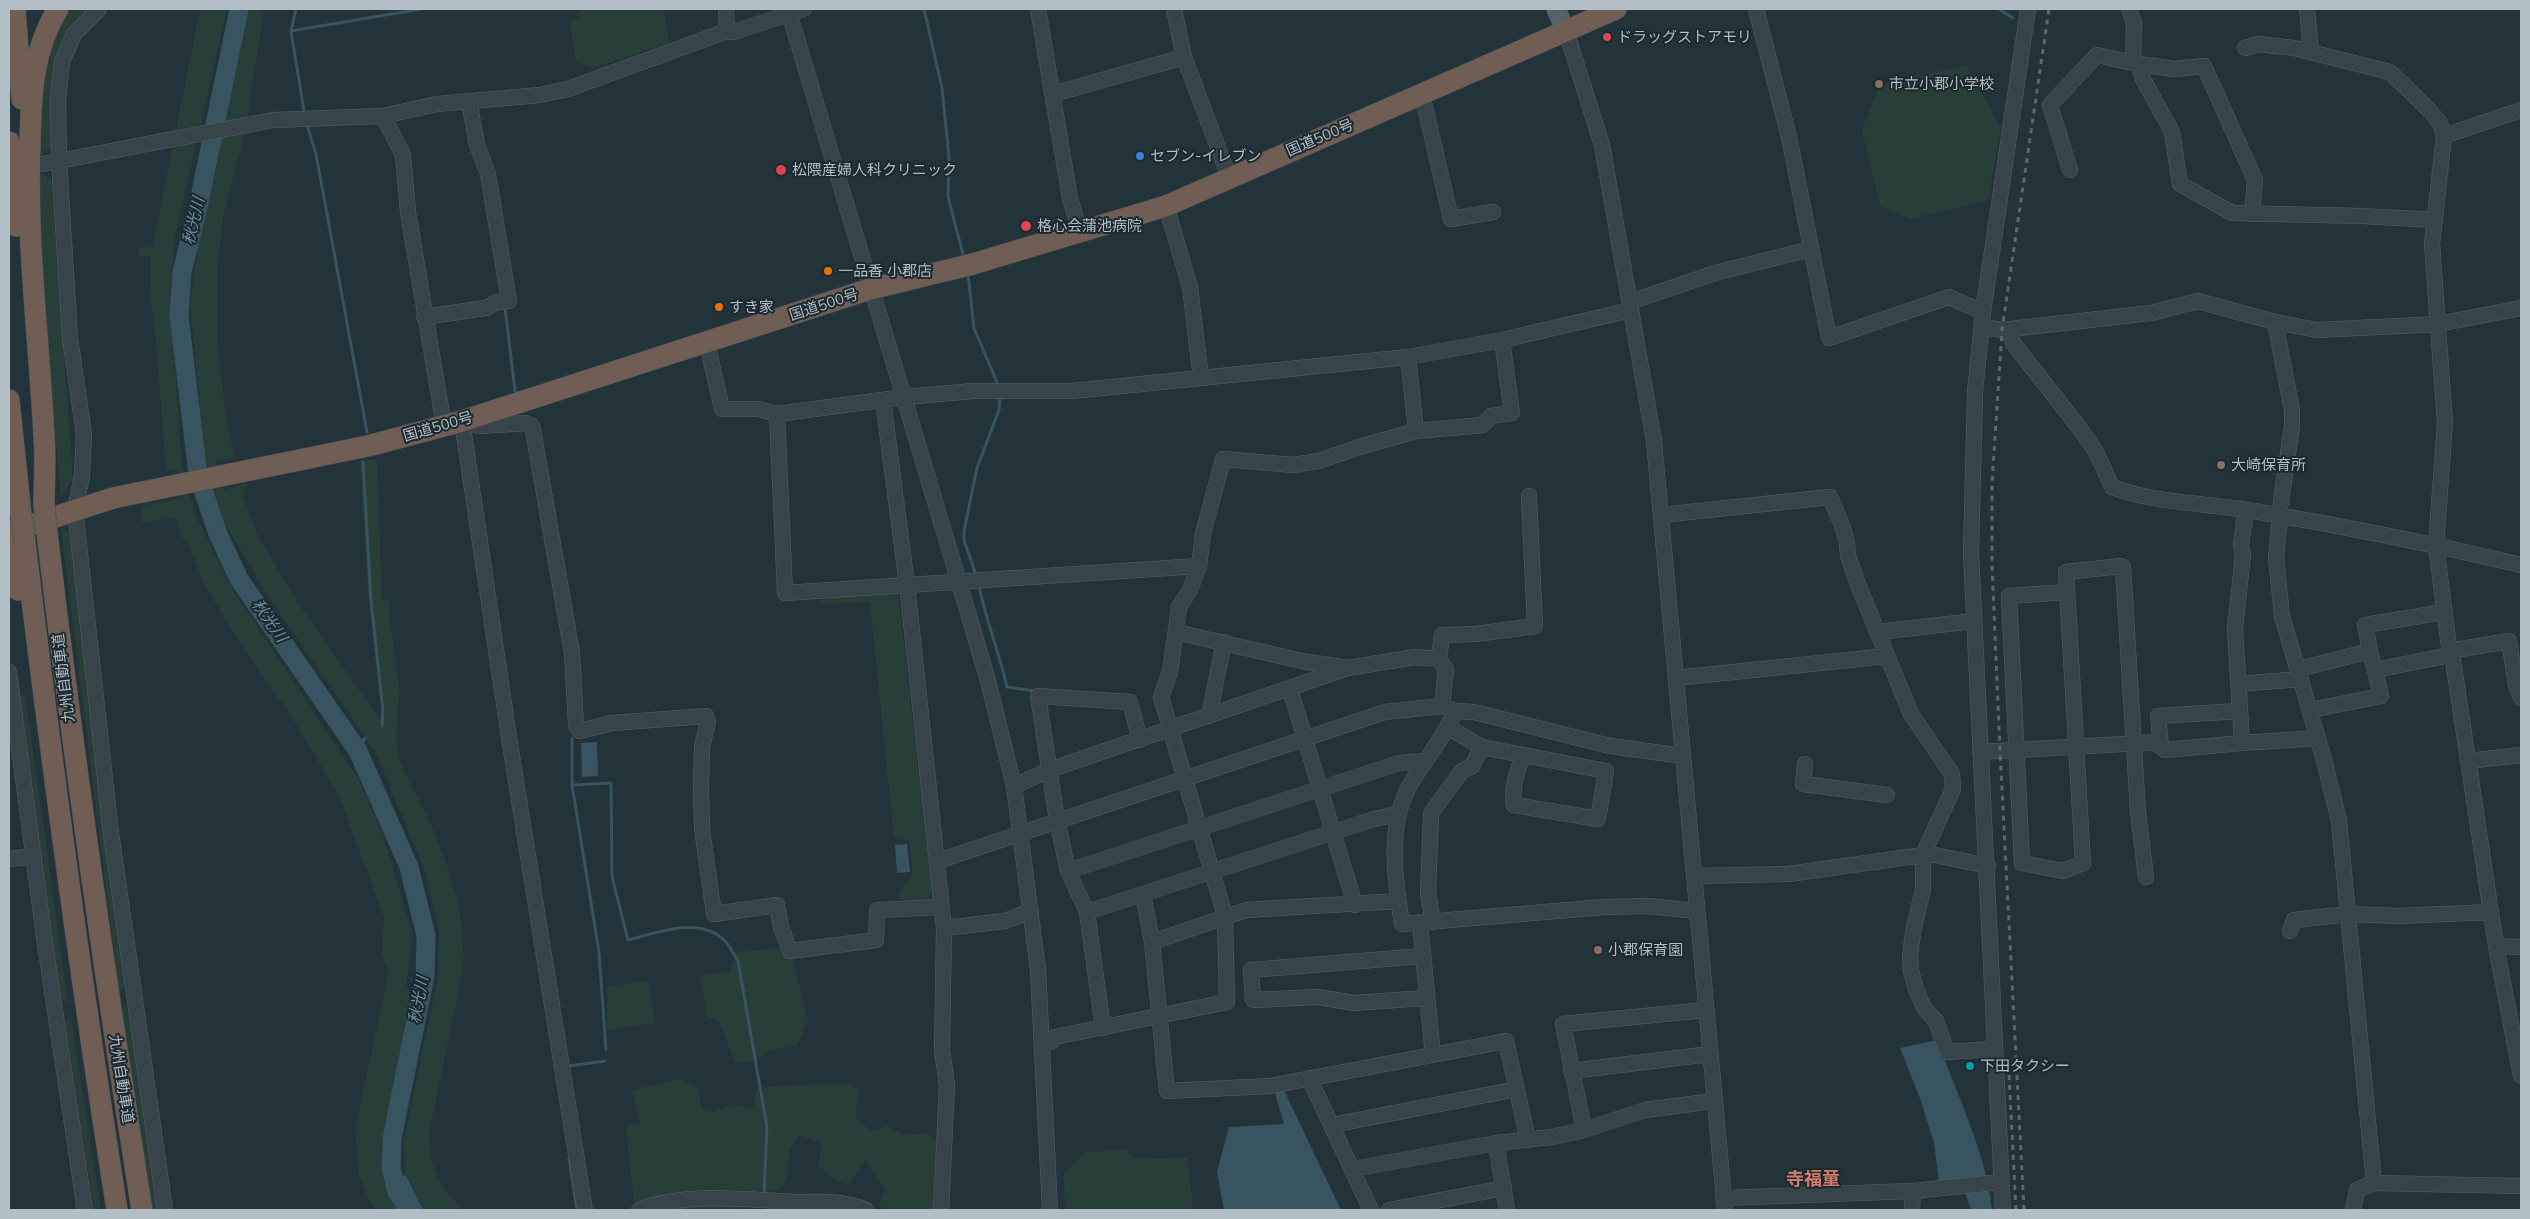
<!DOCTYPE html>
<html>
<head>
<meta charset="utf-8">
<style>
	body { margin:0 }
	#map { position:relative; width:2530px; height:1219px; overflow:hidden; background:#23333a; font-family:Mulish,sans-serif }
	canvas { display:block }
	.frame { position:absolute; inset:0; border:10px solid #b2bfc6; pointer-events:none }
</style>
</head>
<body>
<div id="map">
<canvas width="2530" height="1219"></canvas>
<div class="frame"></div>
</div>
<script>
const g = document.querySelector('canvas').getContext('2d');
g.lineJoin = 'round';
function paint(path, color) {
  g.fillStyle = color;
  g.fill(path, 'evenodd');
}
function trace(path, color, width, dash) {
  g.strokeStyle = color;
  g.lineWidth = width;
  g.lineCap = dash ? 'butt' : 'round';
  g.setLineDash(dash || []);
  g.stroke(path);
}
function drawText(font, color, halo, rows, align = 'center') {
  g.font = font + ' Mulish,"Noto Sans JP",sans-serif';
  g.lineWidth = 4;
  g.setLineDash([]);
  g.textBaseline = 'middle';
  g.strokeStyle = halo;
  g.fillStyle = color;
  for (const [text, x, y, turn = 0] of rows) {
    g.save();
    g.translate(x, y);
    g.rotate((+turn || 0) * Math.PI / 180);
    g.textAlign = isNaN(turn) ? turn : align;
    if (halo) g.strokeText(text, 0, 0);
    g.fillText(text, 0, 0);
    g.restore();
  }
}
paint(new Path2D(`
	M67,9H87L67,32L51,148L37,158L46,50Z
	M200,9H227L175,236L170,295L182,466L195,514L231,587L359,780L383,836L413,935L406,984L413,1001L381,1144L385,1182L397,1210H376L370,1202L359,1175L355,1129L389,971L382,955L384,917L339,796L290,714L246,652L206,588L187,542L181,536L176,518L142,522L141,506L183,498L177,468L166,471L156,342L150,293L151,255L140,257L138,248L153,247L172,147L76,151L176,129Z
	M248,9H264L245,133L223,217L217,272V340L224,401L234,458L216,461L223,490L247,483L243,495L256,532L298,603L379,718L381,709L368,593L360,460H377L382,600L389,599C389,629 396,657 399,686C400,706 393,740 399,758C405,777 417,794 425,812C448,861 467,914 463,969L429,1134C430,1172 439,1181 462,1210H423L406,1175L403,1143L438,978L439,933L426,874L377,755L266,593L222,518L206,462L190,306L197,250Z
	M579,9H664L669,42L614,62L591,67L576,62L569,20L580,18Z
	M1966,65L2001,128L1988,200L1910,219L1880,206L1862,129L1881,84Z
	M38,172L51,179L73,479L61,497L37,238Z
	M61,529L72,532L126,987L119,992Z
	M898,592L932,892L924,902L896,899L913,874L909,841L894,838L870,602L822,604V596Z
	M25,693L68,1003L61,998L18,699Z
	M782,948L792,957L808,1021L797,1046L769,1050L755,1061L735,1063L719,1020L707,1017L700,976L730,971L737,952Z
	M649,981L655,1023L607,1030V986Z
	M121,1007L129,1009L161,1210H153Z
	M71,1017L101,1210H94L65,1021Z
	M680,1079L698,1088L702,1110L713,1112L732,1104L753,1108L757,1087L849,1083L860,1091L856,1106V1120L872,1131L888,1126L903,1135L927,1133L936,1141L933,1210H884L879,1205L885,1190L865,1160L848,1185L834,1180L818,1165L822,1144L800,1135L790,1148L787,1179L780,1190L744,1192L741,1210H676L682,1194L634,1203L626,1126L640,1124L632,1090Z
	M1127,1149L1135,1159L1188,1158L1193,1210H1065L1064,1174L1084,1153Z`), '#283f39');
paint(new Path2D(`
	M597,742L598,776L582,777L581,743Z
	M907,844L910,872L897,873L895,845Z
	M1937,1040C1957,1095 1986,1152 1992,1210H1971L1961,1181L1939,1182L1934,1143L1921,1101L1900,1048Z
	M1283,1088L1341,1210H1224L1217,1172L1229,1127L1284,1124L1274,1090Z
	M406,1175L423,1210H397L385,1182Z`), '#375460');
trace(new Path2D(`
	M924,9L942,88L949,157L948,197L964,258
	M1999,9L2013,18
	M291,31L296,9
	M304,111L291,31L421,9
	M307,125L316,154L367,432
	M968,274L974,328L999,387
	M505,307L515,391
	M363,462L371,600L383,711L382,726
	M976,575L964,540V531L977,468L999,410L1000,396
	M979,586C986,620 999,652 1007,687L1035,691
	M572,738V785L599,952L606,1050
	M358,751L365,738
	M572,785L611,783L612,877L628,940C657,933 700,915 725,941C730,946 734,955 738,961L767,1127L764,1193
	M569,1066L605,1061
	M569,1158L577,1210`), '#375460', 3);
trace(new Path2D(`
	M239,9L196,216L182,272L179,315L198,475L218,534L239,579L358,751L409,867L426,936L425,976L392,1139L391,1167L397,1192L410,1210`), '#375460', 19);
const minor = new Path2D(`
	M99,9L74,34L62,62L58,99L59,161L70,338L84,434L82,476L75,509L111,833L165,1210
	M788,9L959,582L988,681L1014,786L1038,970L1050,1210
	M1038,9L1070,198L1080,232
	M1174,9L1184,57L1229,177
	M1756,9L1789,137L1829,338L1949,297L1983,312
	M2129,9L2134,23L2133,63L2174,69L2204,66L2255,180L2252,214
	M2307,9L2311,52
	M727,31L734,32L804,9
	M1566,31L1602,145L1654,441L1725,1210
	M2245,48L2258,44L2294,48L2390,72L2430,111L2440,123L2444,136L2432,244L2445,423L2436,545L2450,655L2453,660L2496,946L2521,1076
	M2138,64L2143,79L2172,132L2180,184L2232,213L2362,216L2434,220
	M1053,94L1184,57
	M1422,94L1451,219L1493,212
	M383,116L403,155L408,212L444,426
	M2444,136L2521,110
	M43,164L273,120L383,116L437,104L540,95L568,89L727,31L726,9
	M2070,170L2050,105L2097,55L2133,63
	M1166,206L1190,287L1201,378
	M1630,302L1715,273L1811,249
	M424,317L486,308L497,302L509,301L488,174L477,145L469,101
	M2275,322L2292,410V426L2279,515
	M1982,327L2002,330L2151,313L2198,301L2275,322L2317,330L2438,324L2521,308
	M2009,329L2013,343L2081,430L2096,452L2112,487C2157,504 2207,503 2254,511C2343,526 2433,544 2521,565
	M707,343L722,409H758L777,414L904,397L974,391H1072L1408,357L1502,340L1631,310
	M1408,357L1416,431
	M883,400L907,585L944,928L942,1050L947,1085L941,1210
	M777,414L785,593L1199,566
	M1661,515L1830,497L1843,528L1847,543L1848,556L1859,587L1911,714L1952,774L1953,789L1923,855V889L1913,932L1910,957L1911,971L1916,989L1924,1008L1936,1021L1947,1052L1994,1049
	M2280,516L2276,557L2282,616L2323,756L2339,821L2374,1183
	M2067,592L2009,596L2022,863L2063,871L2083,863L2066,572L2121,566L2123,567L2138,812L2146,877
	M1176,632L1302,661L1348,668L1415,657L1439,659L1446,669L1442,706
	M1878,632L1974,621
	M2370,651L2365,625L2444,612
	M2449,651L2509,641L2516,685L2521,698
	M1439,659L1442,635L1476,634L1535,626L1529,496
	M2299,669L2370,651L2375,670L2450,655
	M9,672L45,944L85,1210
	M1676,678L1887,656
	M2238,684L2301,679
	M1290,689L1355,905
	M2310,710L2381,696L2375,670
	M1455,711C1444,739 1423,761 1409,787C1387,827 1395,880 1402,924L1604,907L1648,906L1697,911
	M2239,711L2158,716L2161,747L2165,750L2242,743L2235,629L2243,555L2241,545L2246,510
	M1209,716L1224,642
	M1449,728L1482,747L1606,771L1598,819L1514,805C1511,788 1517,772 1523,756
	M2242,743L2318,738
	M1980,752L2159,742
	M2468,761L2521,755
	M1805,764L1803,784L1887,795
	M1014,786L1049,770L1348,668
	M9,859L34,856
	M938,861L1385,712L1442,706L1455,711L1474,712L1610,746L1683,756
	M1068,871L1399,763L1425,761
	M1694,876L1789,874L1923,855H1935L1988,866
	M1143,894L1152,942
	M1398,901L1246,910L1152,942L1167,1091L1270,1086L1506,1041L1528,1140
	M1087,912L1374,819L1398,814
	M1433,922L1428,894L1431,813L1462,771L1472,766L1482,747
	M1420,923L1433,1055
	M944,928L1005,921L1031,911
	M2290,931L2294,920L2349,914L2398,916L2491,912
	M2496,946L2521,947
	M1422,956L1251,970L1253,1000L1318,997L1354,1003L1426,998
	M1103,1028L1087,912L1068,871L1057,820L1038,696L1130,702L1140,740
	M1043,1044L1052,1041L1055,1037L1227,1002L1225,916L1161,697L1170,672L1179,607L1190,590L1199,566L1203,534L1223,459L1293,465L1319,461L1359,447L1416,431L1483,425L1491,416L1512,413L1502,340
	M1571,1071L1710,1054
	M1309,1078L1371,1210
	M1332,1125L1517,1089
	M1584,1130L1563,1024L1705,1010
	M1496,1143L1507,1210
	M1353,1169L1496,1143L1552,1137L1584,1130L1645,1110L1714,1101
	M1723,1198L1913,1191L2001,1182
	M585,1210L510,744L462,421L480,426L526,423L532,426L533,430L572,653L576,725L580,731L612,723L706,716L708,722L702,746L701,787L702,829L714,914L777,905L781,927L790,951L876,940L877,910L941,907
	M639,1210C687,1192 744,1199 794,1202C818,1202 845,1200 866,1210
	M1389,1210L1504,1188
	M1912,1210L1913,1191
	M2003,1210L1971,553L1975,392L1983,312L2028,9
	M2353,1210L2357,1190L2374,1183L2521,1186`);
const major = new Path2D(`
	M1556,9L1566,31`);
const highway = new Path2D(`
	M15,9L22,99
	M9,142L16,226
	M9,400L21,515
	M44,505C44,482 46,459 44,436C39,339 26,242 30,144C31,97 32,50 58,9
	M9,532L113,498L368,446L462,421L870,289L973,264L1166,206L1616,9
	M47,533C74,760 106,985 142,1210
	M9,543L18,590
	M25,543C52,766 82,988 117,1210`);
trace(minor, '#556268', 16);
trace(major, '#435056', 20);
trace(highway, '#424f55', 22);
trace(minor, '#37444a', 15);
trace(major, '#55646a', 19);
trace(highway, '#705d54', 21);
trace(new Path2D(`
	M2009,1075L2016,1210
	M2024,1210L2000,751L1992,566V483L2002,330L2049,9`), '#596971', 3, [5, 5]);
const highwayBridge = new Path2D(`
	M44,505L47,533
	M21,515L25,543`);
trace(highwayBridge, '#424f55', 22, []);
trace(highwayBridge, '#705d54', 21);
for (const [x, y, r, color] of [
	[1607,37,5,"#e0444e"],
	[1879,84,5,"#8d6e63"],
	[1140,156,5,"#3f7fe0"],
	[781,170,6,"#e0444e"],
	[1026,226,6,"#e0444e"],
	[828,271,5,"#e8710a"],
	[719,307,5,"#e8710a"],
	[2221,465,5,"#8d6e63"],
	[1598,950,5,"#8d6e63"],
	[1970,1066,5,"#0f9aa8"]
]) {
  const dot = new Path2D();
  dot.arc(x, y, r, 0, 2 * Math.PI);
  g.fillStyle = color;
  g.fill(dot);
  trace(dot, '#1c292f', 2);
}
drawText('15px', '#b2bfc6', '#1c292f', [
	["ドラッグストアモリ",1617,37],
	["市立小郡小学校",1889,84],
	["セブン-イレブン",1150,156],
	["松隈産婦人科クリニック",792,170],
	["格心会蒲池病院",1037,226],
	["一品香 小郡店",838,271],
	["すき家",729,307],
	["大崎保育所",2231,465],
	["小郡保育園",1608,950],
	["下田タクシー",1980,1066]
], 'left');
drawText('15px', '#b2bfc6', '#1c292f', [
	["国道500号",1320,138,-23],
	["国道500号",824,305,-18],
	["国道500号",438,427,-16],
	["九州自動車道",64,678,-97],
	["九州自動車道",121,1079,81]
]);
drawText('italic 16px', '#6c93a4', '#1c292f', [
	["秋光川",194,221,-77],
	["秋光川",269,621,55],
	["秋光川",419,1000,-80]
]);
drawText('bold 18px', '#d17b6b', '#1c292f', [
	["寺福童",1813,1180]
]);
</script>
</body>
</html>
